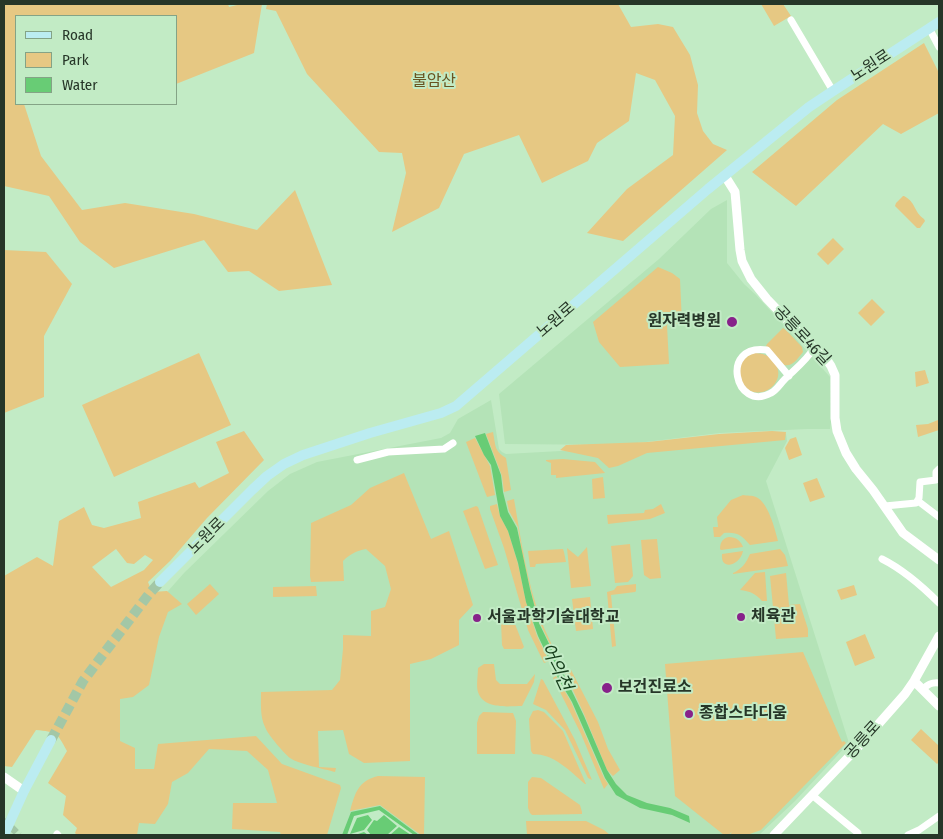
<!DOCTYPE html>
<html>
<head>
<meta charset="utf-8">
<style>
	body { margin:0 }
	#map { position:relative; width:943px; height:839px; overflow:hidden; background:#c2ebc5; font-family:"Fira Sans Condensed",sans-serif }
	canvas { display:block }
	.frame { position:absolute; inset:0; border:5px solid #263628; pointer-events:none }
	.legend { position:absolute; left:15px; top:15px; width:162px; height:90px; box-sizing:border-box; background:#c2ebc5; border:1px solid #84a386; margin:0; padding:6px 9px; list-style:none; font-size:15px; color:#263628 }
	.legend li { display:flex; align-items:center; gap:10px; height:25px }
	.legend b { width:25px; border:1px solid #84a386 }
</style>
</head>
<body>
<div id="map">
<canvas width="943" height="839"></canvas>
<div class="frame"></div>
<ul class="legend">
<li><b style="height:6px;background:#bbecf1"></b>Road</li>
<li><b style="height:14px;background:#e6c883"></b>Park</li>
<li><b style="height:14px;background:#68cc75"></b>Water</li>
</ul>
</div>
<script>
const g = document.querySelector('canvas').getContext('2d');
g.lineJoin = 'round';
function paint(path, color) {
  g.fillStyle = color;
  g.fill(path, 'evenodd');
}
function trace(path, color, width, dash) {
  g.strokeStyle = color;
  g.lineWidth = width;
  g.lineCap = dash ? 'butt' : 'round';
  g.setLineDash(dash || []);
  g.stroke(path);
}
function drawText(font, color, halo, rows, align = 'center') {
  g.font = font + ' "Fira Sans Condensed","Noto Sans KR",sans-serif';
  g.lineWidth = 4;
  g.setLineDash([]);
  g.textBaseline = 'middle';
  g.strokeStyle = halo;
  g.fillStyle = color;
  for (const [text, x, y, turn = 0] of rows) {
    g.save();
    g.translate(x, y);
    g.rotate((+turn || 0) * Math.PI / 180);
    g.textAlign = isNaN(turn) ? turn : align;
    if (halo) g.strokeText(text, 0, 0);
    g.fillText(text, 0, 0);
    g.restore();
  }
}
paint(new Path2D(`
	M727,200V263L744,284L756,295L792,334L830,377L831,422L830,429H807L720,433L621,445L505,444L499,394L659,259L711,209ZM658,268L682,323L667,325Z
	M491,400L499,449L502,452L506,454L597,449L761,435L786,434L787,441L766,481L849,743L795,801L759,835H92L86,762L146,616L184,573L268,491L290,474L317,462L441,438L450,433L458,419Z`), '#b4e3b7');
paint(new Path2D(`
	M4,4H228L229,7L241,4H262L254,53L176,84V16H16V104H24L41,156L82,210L125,203L194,214L257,230L295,190L332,285L279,291L249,271L228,272L204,240L114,268L80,242L49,196L4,186Z
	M267,4H618L631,27L658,24L673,27L690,55L698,85L697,113L703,131L713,144L727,150L623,241L587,233L627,189L673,155L675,116L655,80L636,73L629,121L597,143L588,161L542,183L519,135L464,154L439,208L392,232L406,173L402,153L379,152L307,74L276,11L266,9Z
	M761,4H783L791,16L774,26Z
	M924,43L939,73V113L901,134L883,124L796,206L752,172L837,100Z
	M903,196H904C916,202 913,211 924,219L925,221L920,228H917L895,206L896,203Z
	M833,238L844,249L828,265L817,254Z
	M4,250L46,252L72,284L44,336V397L4,413Z
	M658,267L672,273L680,279L682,323L667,325L669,364L620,367L599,342L593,322Z
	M872,299L885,312L871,326L858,313Z
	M783,328L786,330L802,347L803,352C798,358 793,367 784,365L766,346L767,344Z
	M199,353L231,425L114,477L82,405Z
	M752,353C762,353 771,355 776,364C788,388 750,406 740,379C738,374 741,365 742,360Z
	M925,370L929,383L916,387L915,372Z
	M938,420L939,430L918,437L916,425L928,424Z
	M244,431L264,460L207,518L170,561L148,582L152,592L167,591L182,604L168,612L159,637L149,685L133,697L120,699V741L135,748V769H154L158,744L256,736L282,764L340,785L341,788L327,835H281L280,832L232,829L233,803H277L268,770L247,751L209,749L188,773L172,782L168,804L155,824L139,823L137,835H77L75,833L77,828L63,815L66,796L48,783L67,751C57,732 56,732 36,730L12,767L4,766V576L37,557L53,566L59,521L84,507L92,525L104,528L141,518L138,502L195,482L199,488L229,473L216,442ZM116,549L127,563L134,564L145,555L153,560L144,570L111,587L92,567Z
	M772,431L786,432L785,440L647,453L618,466L609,468L598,458L560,450L566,445L648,442L719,434Z
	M493,432C496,447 494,450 506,458L511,490L504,492L502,476L486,434Z
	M796,437L802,455L789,460L785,448L790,439Z
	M475,438L490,466L495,495L487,497L466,442Z
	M563,459L595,462L605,473L556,478V475H551V463L546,461V460Z
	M404,473L431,539L449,531L473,605L459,620V645L431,659L410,664V761L364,763L349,754L343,730L318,731L319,767L336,768L335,772C325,769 298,764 290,758C284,753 268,735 265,727C260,717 261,703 261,692L332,690L340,680L343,649V635L371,636V611L385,607L391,589L385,566L366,549C356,551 350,554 343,561L344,581L311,582L310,576L311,523L351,505L370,488Z
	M603,477L605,498L593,499L592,479Z
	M817,478L825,497L810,502L803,483Z
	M743,495C747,496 752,495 756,497C768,502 775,529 778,541L750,545C741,535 738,532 724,533L720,537H714L713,527H718L717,517L731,500Z
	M514,499C521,540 527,582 541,620C545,632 552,644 557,656L556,657L540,623L533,600L522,553L518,527L509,511L507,501Z
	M497,504L500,516L508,531L518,564L526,602L537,636L549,661L544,663L528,630L504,548L490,509V506Z
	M661,504L665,513L650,519L608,524L607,515L644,513L645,510L653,509Z
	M476,506L478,507L498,565L485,569L463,511Z
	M729,537C736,537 741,541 743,547L721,550L720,549C720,542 723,538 729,537Z
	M657,539L661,578L650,579L644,575L641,540Z
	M630,544L633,576L628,582L615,583L611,546Z
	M587,547L591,586L571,588L567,548L578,557Z
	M563,549L564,552L566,562L536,564L535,567H530L528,551Z
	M780,549L785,555L788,566L733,574V573C742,569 746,563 750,554Z
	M743,551C740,566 720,571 722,554Z
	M765,572L767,601H762C756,594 750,591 740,590L755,573Z
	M786,573L789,605L800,604L808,629V637L776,639L770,576Z
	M210,584L219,594L196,615L187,604Z
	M636,584V591L635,592L611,595L616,646L612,647L607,592L614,590L617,586Z
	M854,585L857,595L841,600L837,590Z
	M316,586L317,596L273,597V587Z
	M590,597L593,629L576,631L572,599Z
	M513,619L524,647L522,649H504L502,645L501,622L504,620Z
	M865,634L875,658L855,666L846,642Z
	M803,652L842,742L844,741L846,743L761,830L747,835H730L732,832L728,835H724L675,796L665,664Z
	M484,664H494L496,680L500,684H527L535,674L534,682L522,706C508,706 484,710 478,692C476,686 478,675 478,668Z
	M571,670L598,722L608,749L620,770L613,776L607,770L584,714L565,673Z
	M556,676L571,702L604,778L608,784L604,789L581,734L553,678Z
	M541,679L543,680L575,740L592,780L588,778L565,730L546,710L533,704Z
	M538,710L544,712L563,731L586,784H585C570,771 554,754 533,754L531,751L529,719L533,711Z
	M483,712L513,713L516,721L515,754H477V723L479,716Z
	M921,729L939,746V762L937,764L911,740Z
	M378,776L425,777L424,835H421L380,805L350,811C355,793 358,781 378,776Z
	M532,777L541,778L580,805L582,812V814L532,815L530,813L528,808V782Z
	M526,821H586L604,830L610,835H527Z`), '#e6c883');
paint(new Path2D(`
	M485,433L501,475L503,492L508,512L517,528L530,589L539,623L584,716L607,770L616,784L627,795L647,803L670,808L689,816L690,823L672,815L640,808L616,795L605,778L572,702L559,680L538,636L526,602L518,563L508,531L500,516L491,465L484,455L475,436Z
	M380,806L419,835H342L351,812Z`), '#68cc75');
paint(new Path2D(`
	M379,810L414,835H411L399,827L390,835H387L397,826L384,815L377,821L374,820L367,830L371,835H368L364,832L355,835H347L354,816ZM368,815L372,820L364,830L350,834L357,818Z`), '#c2ebc5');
trace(new Path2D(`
	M4,820L19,835`), '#a3c7a6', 7, [7, 3.5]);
trace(new Path2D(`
	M51,740L83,681L149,594L160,582`), '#a3c7a6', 10, [10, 5]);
trace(new Path2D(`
	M791,20L833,91
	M929,28L939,47
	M789,376L767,350C719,343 735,413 771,393C777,390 780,384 785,379C795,369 806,361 814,348
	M357,460L388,452L444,449L453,443
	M918,501L939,517
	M885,506L916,503L919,498L920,482L936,480V472L939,469
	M882,559C904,570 922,586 939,603
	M923,689C928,684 932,682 939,683
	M812,795L858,833V835
	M57,834L58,835
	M908,835L919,830L939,816`), '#fff', 7);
trace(new Path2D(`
	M725,176L735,192L740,250L742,261L751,279L767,299L814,348L825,357L831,366L835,375V418L837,431L846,453L856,469L873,490L903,533L939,560
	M914,681L939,706
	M4,777L24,791
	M774,835L860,745L905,694L914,681L939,636`), '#fff', 9);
trace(new Path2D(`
	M160,582L252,490L267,476L284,464L303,455L370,433L441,413L456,406L708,189L809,107L833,91L939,22
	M4,835L24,791L51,740`), '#bbecf1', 10);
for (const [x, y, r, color] of [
	[732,322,6,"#87228a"],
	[741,617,5,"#87228a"],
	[477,618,5,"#87228a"],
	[607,688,6,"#87228a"],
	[689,714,5,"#87228a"]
]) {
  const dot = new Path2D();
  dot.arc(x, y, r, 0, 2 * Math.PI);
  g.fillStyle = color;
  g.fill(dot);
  trace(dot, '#c2ebc5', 2);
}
drawText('16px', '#263628', '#c2ebc5', [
	["노원로",871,66,-33],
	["노원로",556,320,-41],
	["공릉로46길",802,336,47],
	["노원로",207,536,-45],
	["공릉로",863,740,-48]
]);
drawText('16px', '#695421', '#c2ebc5', [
	["불암산",434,82]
]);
drawText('bold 16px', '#263628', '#c2ebc5', [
	["원자력병원",721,322,"right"],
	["체육관",751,617],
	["서울과학기술대학교",487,618],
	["보건진료소",618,688],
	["종합스타디움",699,714]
], 'left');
drawText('italic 18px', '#143c1a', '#c2ebc5', [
	["어의천",556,667,65]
]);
</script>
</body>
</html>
